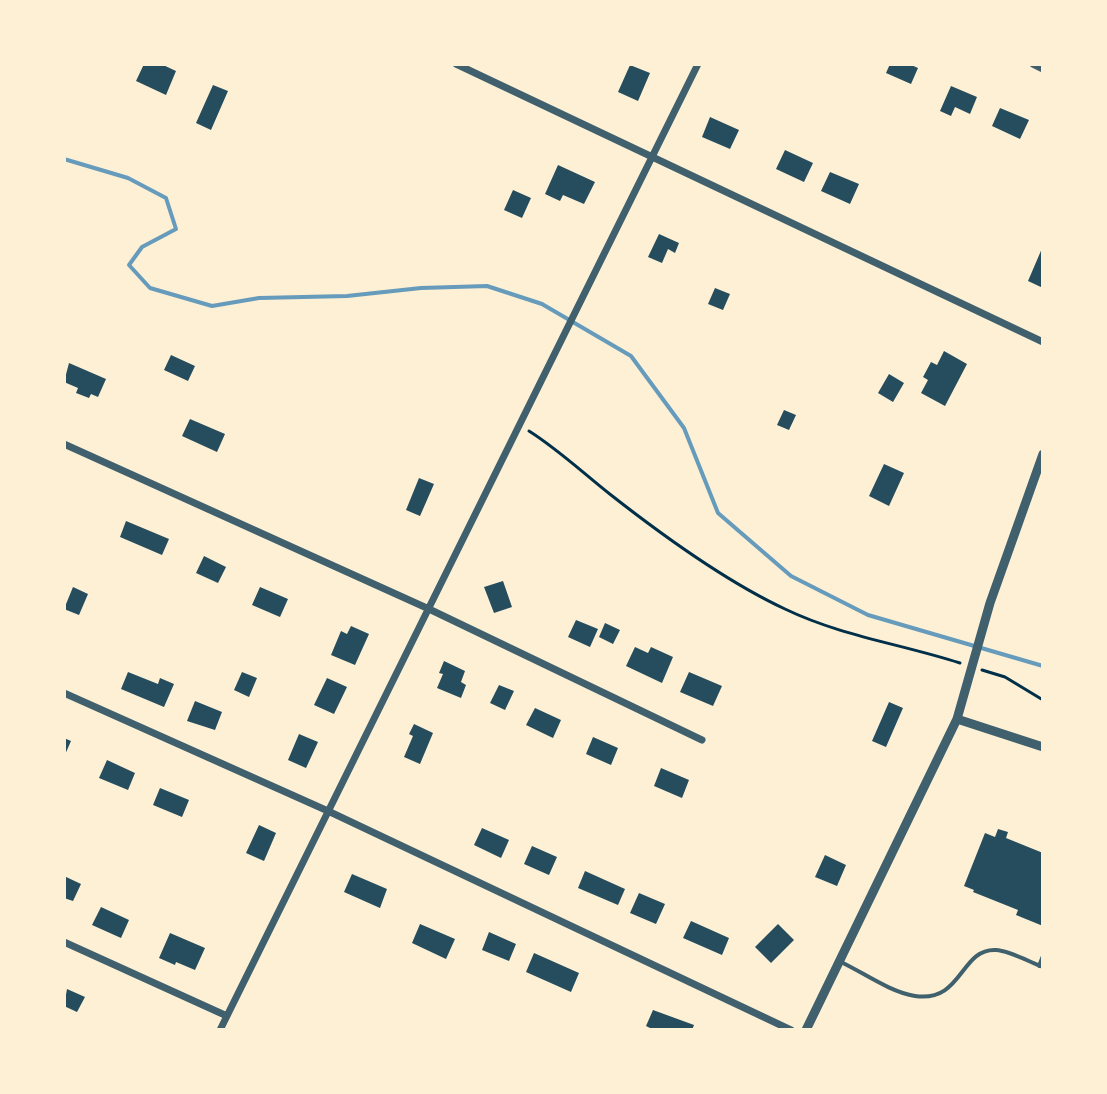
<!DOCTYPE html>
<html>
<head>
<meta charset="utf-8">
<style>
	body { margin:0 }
	#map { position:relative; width:1107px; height:1094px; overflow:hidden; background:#fdf0d5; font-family:"Archivo Narrow",sans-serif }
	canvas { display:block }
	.frame { position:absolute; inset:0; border:66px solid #fdf0d5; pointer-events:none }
</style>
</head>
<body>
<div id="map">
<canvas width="1107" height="1094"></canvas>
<div class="frame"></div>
</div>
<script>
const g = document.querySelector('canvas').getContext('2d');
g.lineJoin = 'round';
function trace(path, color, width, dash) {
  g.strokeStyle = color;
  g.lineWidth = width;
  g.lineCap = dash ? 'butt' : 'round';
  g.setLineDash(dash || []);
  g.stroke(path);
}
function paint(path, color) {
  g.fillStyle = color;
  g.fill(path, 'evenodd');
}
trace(new Path2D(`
	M64,159L128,178L166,198L176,229L142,247L129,265L150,288L212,306L259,298L347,296L421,288L487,286L542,304L631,356L684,428L718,513L791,576L868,615L1043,666`), '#669bbc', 4);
paint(new Path2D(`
	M144,64H161L176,71L166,95L136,81Z
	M890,64H909L918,68L911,84L886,73Z
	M630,65L650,73L638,101L618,92Z
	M213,85L228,91L211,130L196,123Z
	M951,86L977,97L970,114L955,107L951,116L940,111Z
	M1000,108L1029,120L1020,139L992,126Z
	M710,117L739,130L730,149L702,137Z
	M785,150L813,163L804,182L776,169Z
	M558,165L595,182L584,204L563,195L560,201L545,194Z
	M830,172L859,184L850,204L821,191Z
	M513,190L531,198L522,218L504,210Z
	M659,234L679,243L675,253L668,249L662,263L648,257Z
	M1043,246V288L1028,281Z
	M715,288L730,294L723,310L708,304Z
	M944,351L967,364L945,406L921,393L928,380L923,377L931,362L937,365Z
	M171,355L195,366L188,381L164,370Z
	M69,363L106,379L98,397L91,394L89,398L76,393L78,388L64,382Z
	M889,374L904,383L893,402L878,393Z
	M784,410L796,415L789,430L777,425Z
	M190,419L225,434L217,452L182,436Z
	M884,464L904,473L889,506L869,496Z
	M419,478L434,484L420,516L406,510Z
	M126,521L169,539L162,555L120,537Z
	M204,556L226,567L218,583L196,573Z
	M503,581L512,607L494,613L484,587Z
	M73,587L88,594L79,615L64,609Z
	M260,587L288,599L280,617L252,605Z
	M576,620L598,629L590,647L568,637Z
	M605,623L620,630L613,644L599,637Z
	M351,626L369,634L355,665L331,655L341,631L347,634Z
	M635,647L648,653L651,647L673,657L662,683L626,666Z
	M444,661L465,671L461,682L466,685L461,698L437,688L443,674L439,673Z
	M128,672L158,684L160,678L174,684L164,707L121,689Z
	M242,672L257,678L249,697L234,690Z
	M689,672L722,686L713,706L680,692Z
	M327,678L347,687L334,714L314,705Z
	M499,685L514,691L505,710L490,703Z
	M195,701L222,712L215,730L187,721Z
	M889,702L903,708L886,747L872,741Z
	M535,708L561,720L553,738L526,725Z
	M414,724L433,733L420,764L404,757L413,736L409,734Z
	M299,734L318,742L306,768L288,760Z
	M593,737L618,748L611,765L586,754Z
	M64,738L71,741L64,757Z
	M107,760L135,773L128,790L99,778Z
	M661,768L689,780L682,798L654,786Z
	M160,788L189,800L182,817L153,805Z
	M259,825L276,833L264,861L246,853Z
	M482,828L509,840L501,858L474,845Z
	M998,829L1008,832L1006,838L1043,853V926L1016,915L1018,910L973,892L974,890L964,886L985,833L995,837Z
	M532,846L557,857L549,875L524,864Z
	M825,855L846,865L837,886L815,877Z
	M585,871L625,889L618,905L578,888Z
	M352,874L387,889L380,908L344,892Z
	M64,876L81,884L73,901L64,898Z
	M639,893L665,904L656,924L630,913Z
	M101,907L129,920L121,938L92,925Z
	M691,921L729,938L722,955L683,938Z
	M420,924L455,939L446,959L412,943Z
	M778,924L794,940L771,963L755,947Z
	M489,932L516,944L509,961L482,950Z
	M170,933L205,948L195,970L176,962L175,965L159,958Z
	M534,953L579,973L571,992L526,972Z
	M67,989L85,997L77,1012L64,1006Z
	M653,1010L694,1025L692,1030H654L646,1026Z`), '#264d5e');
trace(new Path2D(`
	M529,431C559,450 583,473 611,495C662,535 727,582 785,609C841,636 901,644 960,663
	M982,670L1005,677L1043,700`), '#003049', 3);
trace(new Path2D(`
	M841,962C864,973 890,992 915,996C963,1003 960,948 996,950C1011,951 1029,962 1043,967
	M1039,966L1043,956`), '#3f606c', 4);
trace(new Path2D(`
	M456,64L1043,342
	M1033,64L1043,69
	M64,444L429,609L702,740
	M64,693L328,811L791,1030
	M64,942L227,1016
	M220,1030L698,64`), '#3f606c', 7);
trace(new Path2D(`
	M957,719L1043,747
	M806,1030L957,719L990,603L1043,454`), '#3f606c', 9);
</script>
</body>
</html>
